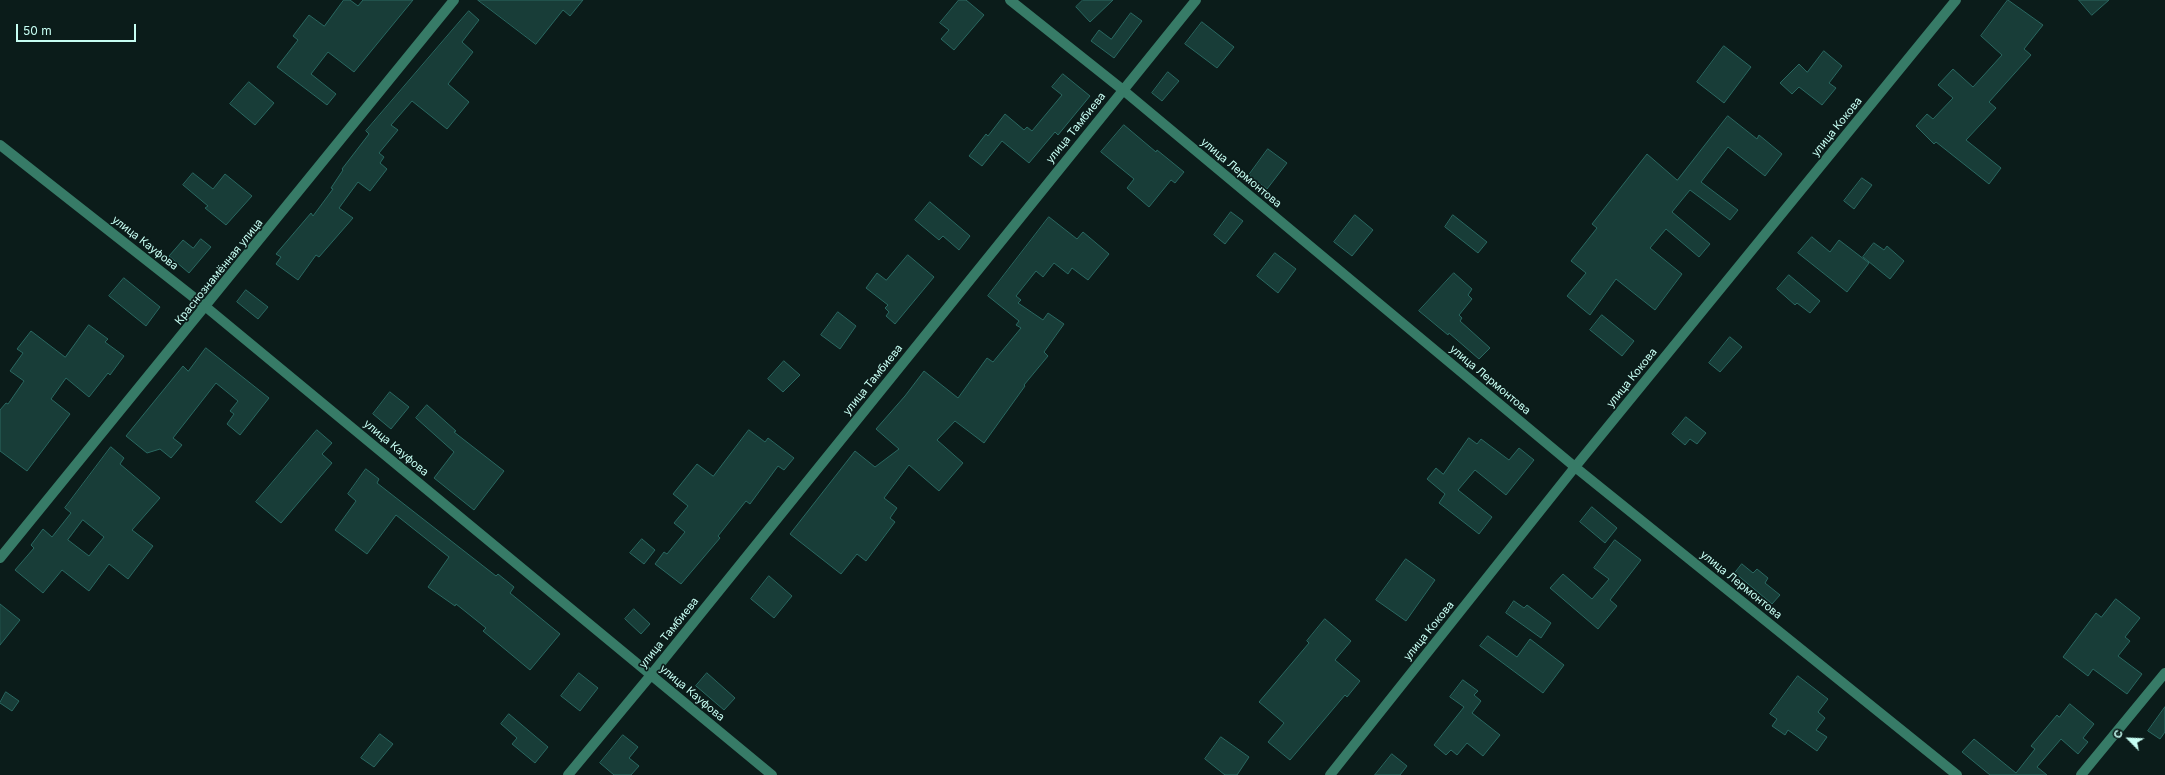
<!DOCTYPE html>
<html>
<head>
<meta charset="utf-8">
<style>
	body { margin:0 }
	#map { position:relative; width:2165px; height:775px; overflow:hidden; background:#0b1c1a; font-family:Inter,sans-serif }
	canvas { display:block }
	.north { position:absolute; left:2109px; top:719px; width:40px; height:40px; -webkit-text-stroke:3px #0b1c1a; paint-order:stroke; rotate:294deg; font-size:11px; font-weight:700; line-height:16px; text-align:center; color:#c7fef3 }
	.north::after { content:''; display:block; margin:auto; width:14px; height:18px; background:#c7fef3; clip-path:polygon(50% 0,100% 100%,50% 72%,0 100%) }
	.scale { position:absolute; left:16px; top:24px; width:120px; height:18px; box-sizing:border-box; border:2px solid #c7fef3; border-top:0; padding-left:5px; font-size:12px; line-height:14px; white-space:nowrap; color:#c7fef3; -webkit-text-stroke:3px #0b1c1a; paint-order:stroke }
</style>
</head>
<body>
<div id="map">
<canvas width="2165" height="775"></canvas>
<div class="north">С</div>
<div class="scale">50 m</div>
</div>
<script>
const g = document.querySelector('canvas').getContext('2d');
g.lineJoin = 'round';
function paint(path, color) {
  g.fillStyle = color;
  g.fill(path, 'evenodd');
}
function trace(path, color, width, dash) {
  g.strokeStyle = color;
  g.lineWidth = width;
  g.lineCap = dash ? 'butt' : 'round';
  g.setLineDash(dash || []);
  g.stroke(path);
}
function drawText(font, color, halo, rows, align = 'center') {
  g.font = font + ' Inter,sans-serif';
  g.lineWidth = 3.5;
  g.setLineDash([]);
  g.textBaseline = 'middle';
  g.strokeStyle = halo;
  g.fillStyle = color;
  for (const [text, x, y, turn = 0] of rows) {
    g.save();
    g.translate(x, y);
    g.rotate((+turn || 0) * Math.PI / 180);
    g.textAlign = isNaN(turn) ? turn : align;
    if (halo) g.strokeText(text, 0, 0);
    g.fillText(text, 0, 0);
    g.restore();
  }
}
const building = new Path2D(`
	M344,0H350L358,6L363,0H413L354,72L328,52L311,74L336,94L327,105L277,67L298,40L293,36L309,15L324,26Z
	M478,0H583L570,16L563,10L536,44Z
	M959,0H966L984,15L954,50L941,39L949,30L940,23Z
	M1083,0H1113L1090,22L1076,7Z
	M2008,0L2043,25L2024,49L2031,55L1989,102L1996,108L1966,140L2001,168L1989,184L1936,142L1934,144L1916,126L1927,114L1933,119L1953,98L1938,85L1953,69L1973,87L2002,55L1981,36Z
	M2079,0H2109L2092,15Z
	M469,11L479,20L462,42L473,52L448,84L469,102L447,129L412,101L391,125L398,130L379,153L384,157L380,163L387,169L370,191L358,182L339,208L353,218L319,257L316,255L298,280L276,264L281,257L276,254L311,213L313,216L333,189L331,188L343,170L342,169L369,134L366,131Z
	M1131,13L1142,21L1114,58L1091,41L1099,30L1111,39Z
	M1202,22L1234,47L1217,68L1185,44Z
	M1724,46L1751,67L1724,103L1697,82Z
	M1824,51L1842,66L1829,83L1836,88L1822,105L1799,87L1792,94L1780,83L1799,64L1807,72Z
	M1168,72L1179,81L1162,101L1152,93Z
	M1063,74L1090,96L1058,135L1055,132L1029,163L1002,141L982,166L969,156L986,134L988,136L1005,114L1024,130L1027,127L1032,131L1062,95L1052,87Z
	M249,82L274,103L255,125L230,104Z
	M1728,116L1757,139L1759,135L1782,154L1765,176L1728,147L1701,182L1738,210L1730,220L1690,190L1672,212L1710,244L1699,257L1666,229L1650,248L1682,274L1655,310L1616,279L1590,315L1567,296L1586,273L1571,261L1597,228L1592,224L1647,154L1677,180Z
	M1124,125L1156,152L1157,150L1184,172L1175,183L1171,180L1149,207L1127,188L1134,179L1101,152Z
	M1268,149L1287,163L1267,189L1249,175Z
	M193,173L213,189L225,174L252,196L226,225L205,208L208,206L183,185Z
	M1862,178L1872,185L1854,209L1844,201Z
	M930,202L970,236L959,250L943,236L939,240L915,220Z
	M1231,212L1243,221L1225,244L1214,235Z
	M1355,215L1373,230L1352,256L1334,242Z
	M1453,215L1487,242L1478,253L1445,227Z
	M1049,217L1077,239L1083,232L1109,254L1088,280L1072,268L1068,274L1054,263L1043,277L1036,271L1016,296L1021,300L1018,303L1043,320L1048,313L1064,324L1044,352L1048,356L1024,385L1025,386L984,443L955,421L937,440L963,463L939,491L909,465L884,498L897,508L890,518L895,522L866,561L857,554L841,574L790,534L855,451L875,467L899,449L876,429L905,396L924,371L958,398L987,358L993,362L1021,328L1016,325L1019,321L988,296Z
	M1812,237L1830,252L1839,240L1869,263L1847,292L1798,253Z
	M201,239L211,247L189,273L169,256L183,240L193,248Z
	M1874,243L1884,250L1887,246L1904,261L1890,279L1863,257Z
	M1275,253L1296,269L1278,293L1257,276Z
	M908,255L934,277L895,324L886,316L889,312L885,308L888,305L866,288L877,273L886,280Z
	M1454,273L1472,289L1468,295L1472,299L1459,315L1462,318L1460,321L1490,348L1479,359L1449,333L1448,335L1419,311Z
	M1789,275L1820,301L1810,313L1797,303L1795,305L1777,289Z
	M124,278L160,307L146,326L109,296Z
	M246,290L268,307L258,319L237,302Z
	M838,312L856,326L840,349L821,335Z
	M1602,315L1634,341L1622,356L1590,330Z
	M89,325L108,339L105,342L124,356L110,375L108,373L89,397L66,378L51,399L70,414L27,471L0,451V410L6,403L8,404L24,381L10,371L23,353L17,349L31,331L65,357Z
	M1730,337L1742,347L1720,372L1709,363Z
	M206,348L269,398L240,435L227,424L234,414L230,411L238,401L216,383L173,438L182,445L171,458L160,449L147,453L126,436L183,366L188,371Z
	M784,361L800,375L783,392L768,379Z
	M390,392L409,407L391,429L373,414Z
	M427,405L456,431L454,432L504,471L474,510L434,478L454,452L416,418Z
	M1686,417L1706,433L1697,444L1690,439L1685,445L1672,434Z
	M317,430L332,443L322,454L332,463L281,523L256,502Z
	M749,430L765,442L768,438L794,458L784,470L778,466L750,504L746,501L718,536L720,538L681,584L655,564L664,552L667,554L685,532L674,523L688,506L673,494L697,464L713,476Z
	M1469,438L1477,444L1481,439L1509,460L1519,448L1534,460L1506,495L1475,470L1458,490L1492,517L1479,534L1439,503L1445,494L1427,479L1436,468L1443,474Z
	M111,447L124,458L120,464L160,498L132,530L153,546L128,579L109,564L89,591L62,570L43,593L15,570L34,548L31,545L43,529L52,537L71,513L65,508ZM83,520L104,537L89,556L68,540Z
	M366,469L379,479L377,483L496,576L498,574L514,587L510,593L560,634L530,670L483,631L486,628L456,604L455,606L428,587L449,557L396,515L367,554L335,530L356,501L348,494Z
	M1592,507L1617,528L1605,543L1580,522Z
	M642,539L655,550L644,564L630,553Z
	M1615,540L1641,560L1610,600L1617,606L1598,629L1550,588L1563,574L1592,599L1609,579L1594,568Z
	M1406,559L1435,580L1406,621L1376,600Z
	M1742,564L1753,573L1757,569L1768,578L1765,583L1780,595L1772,604L1735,573Z
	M769,576L792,596L774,618L751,599Z
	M2116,599L2140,618L2125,637L2130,641L2118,656L2142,674L2127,694L2093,669L2088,676L2063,657L2096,613L2101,617Z
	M1514,601L1524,608L1527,605L1551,623L1541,638L1506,613Z
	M0,604L20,620L0,645Z
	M634,609L650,624L641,634L625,619Z
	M1325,619L1351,641L1335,660L1360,681L1347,697L1345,695L1290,760L1268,742L1284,723L1259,702L1309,643L1307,641Z
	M1488,636L1517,657L1530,639L1564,665L1543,693L1480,646Z
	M579,673L598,688L580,711L561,696Z
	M707,673L735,698L724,710L696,686Z
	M1798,676L1828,699L1818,712L1825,718L1816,730L1827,737L1817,751L1788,730L1785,735L1772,726L1777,719L1770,714Z
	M1463,680L1478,691L1474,695L1481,701L1472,713L1500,735L1483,756L1467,743L1457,755L1451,750L1446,755L1434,745L1464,707L1450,697Z
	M6,692L19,701L12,711L0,703Z
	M2070,704L2094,724L2083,738L2088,742L2078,754L2061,739L2037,767L2047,775H1990L1962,752L1974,739L2016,773L2035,749L2031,746L2057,715L2059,717Z
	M2165,707V732L2160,739L2148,731Z
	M509,714L548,747L535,763L512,744L517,738L501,724Z
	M380,734L393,744L374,767L361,758Z
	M623,735L638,747L629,758L639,766L631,775H614L600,763Z
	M1221,737L1249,757L1237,775H1225L1205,759Z
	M1392,754L1407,766L1400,775H1375Z`);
paint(building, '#183d38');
trace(building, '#2a6861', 1);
trace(new Path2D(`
	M1010,0L1123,90L1575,467L1957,775
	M0,145L206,307L772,775
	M0,558L454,0
	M568,775L651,675L1196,0
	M1330,775L1575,467L1956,0
	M2081,775L2165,673`), '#377b67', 10);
drawText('11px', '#c7fef3', '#0b1c1a', [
	["улица Кокова",1837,127,-51],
	["улица Тамбиева",1076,128,-51],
	["улица Лермонтова",1241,173,40],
	["улица Кауфова",145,243,38],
	["Краснознамённая улица",219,272,-51],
	["улица Кокова",1632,378,-51],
	["улица Тамбиева",873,380,-51],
	["улица Лермонтова",1490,380,40],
	["улица Кауфова",396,448,40],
	["улица Лермонтова",1741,585,39],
	["улица Кокова",1429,631,-51],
	["улица Тамбиева",669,633,-51],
	["улица Кауфова",692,693,40]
]);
</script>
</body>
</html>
